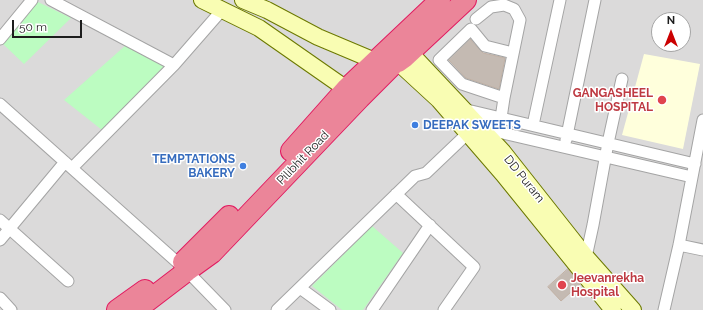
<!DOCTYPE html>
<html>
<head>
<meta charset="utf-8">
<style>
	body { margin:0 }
	#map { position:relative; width:703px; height:310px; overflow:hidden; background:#efebe2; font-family:Raleway,sans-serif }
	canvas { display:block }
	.north { position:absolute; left:651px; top:12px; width:40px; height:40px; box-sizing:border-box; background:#fff; border:1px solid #a5a5a5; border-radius:50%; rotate:0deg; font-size:11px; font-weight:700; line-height:16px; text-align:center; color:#1d1d1d }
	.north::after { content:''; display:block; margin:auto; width:14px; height:18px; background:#cb0001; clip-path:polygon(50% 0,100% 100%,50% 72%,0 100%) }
	.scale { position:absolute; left:12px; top:20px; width:70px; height:18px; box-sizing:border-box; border:2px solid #1d1d1d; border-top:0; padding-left:5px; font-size:12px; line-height:14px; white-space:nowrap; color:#1d1d1d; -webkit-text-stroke:3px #fff; paint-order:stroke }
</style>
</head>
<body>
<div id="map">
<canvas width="703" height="310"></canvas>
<div class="north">N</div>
<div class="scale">50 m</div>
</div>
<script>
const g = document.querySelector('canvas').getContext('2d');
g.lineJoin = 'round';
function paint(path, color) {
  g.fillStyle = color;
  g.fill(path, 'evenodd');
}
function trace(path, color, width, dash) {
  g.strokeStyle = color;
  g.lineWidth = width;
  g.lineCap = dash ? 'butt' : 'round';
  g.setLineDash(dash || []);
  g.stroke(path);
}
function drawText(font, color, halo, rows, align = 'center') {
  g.font = font + ' Raleway,sans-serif';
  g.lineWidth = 3;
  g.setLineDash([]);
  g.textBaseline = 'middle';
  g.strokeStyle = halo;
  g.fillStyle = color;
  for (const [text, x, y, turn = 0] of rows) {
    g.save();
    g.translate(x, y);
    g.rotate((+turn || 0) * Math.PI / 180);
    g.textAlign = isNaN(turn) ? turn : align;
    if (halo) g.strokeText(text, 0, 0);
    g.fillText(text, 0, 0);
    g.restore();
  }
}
paint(new Path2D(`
	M0,0H703V310H0ZM659,20H683V44H659Z`), '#dbdada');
paint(new Path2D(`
	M644,54L700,64L683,149L622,135Z`), '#ffffdc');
paint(new Path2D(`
	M38,2L71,18L24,64L3,44Z
	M126,45L165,66L102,130L64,100Z
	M372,226L403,253L363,310H342L312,286Z`), '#bcfcc1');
const building = new Path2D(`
	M470,39L480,50L483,53L505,58L499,89L466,78L449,60Z
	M568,269L580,284L561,301L548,287Z`);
paint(building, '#c4bab2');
trace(building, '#c2b1a4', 1);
const street = new Path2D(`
	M51,0L174,65
	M476,19L491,7L504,5L514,9L520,20L504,98L501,118
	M0,39L32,0
	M504,98L462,84L439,60L471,29L485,46L513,53
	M0,104L187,271L225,310
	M463,109L695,164
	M533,125L560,0
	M481,128L692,177
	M566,140L595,0
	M72,168L174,65L222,10
	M396,194L474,267L444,310
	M0,220L68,281
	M0,240L65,162
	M679,245L703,250
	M586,257L593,225L608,143L622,79
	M300,288L330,310
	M0,298L11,310
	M277,310L415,176L426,173L468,133
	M372,310L430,225
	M664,310L679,245L703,120`);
const secondary = new Path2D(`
	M202,0L259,28L355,95
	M243,0L267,10L318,37L375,61L382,70
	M403,43L415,58L463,109L503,152L586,257L633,310
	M389,54L439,100L503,174L613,310`);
const highway = new Path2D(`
	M291,151L347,88L440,0
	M183,262L229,216
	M117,310L145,290
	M136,310L187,271L212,253L360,98L395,63L398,62L405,57L466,0`);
trace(street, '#a4a4a4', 13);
trace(secondary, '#6c7900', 18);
trace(highway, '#e21a60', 22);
trace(street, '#fff', 11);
trace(secondary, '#f9fdb3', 16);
trace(highway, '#eb8599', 20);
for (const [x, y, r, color] of [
	[662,100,5,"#e0444e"],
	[415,125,4,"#3f7fe0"],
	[243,166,4,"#3f7fe0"],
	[562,285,5,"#e0444e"]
]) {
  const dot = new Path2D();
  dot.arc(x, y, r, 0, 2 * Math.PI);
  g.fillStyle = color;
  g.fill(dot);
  trace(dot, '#fff', 1.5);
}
drawText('bold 12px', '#be3a42', '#fff', [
	["GANGASHEEL",653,93],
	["HOSPITAL",653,107],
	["Jeevanrekha",571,278,"left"],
	["Hospital",571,292,"left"]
], 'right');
drawText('bold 12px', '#366cbe', '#fff', [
	["DEEPAK SWEETS",423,125],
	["TEMPTATIONS",235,159,"right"],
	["BAKERY",235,173,"right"]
], 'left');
drawText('12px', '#1d1d1d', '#fff', [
	["Pilibhit Road",303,158,-46],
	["DD Puram",524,179,51]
]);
</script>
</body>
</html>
